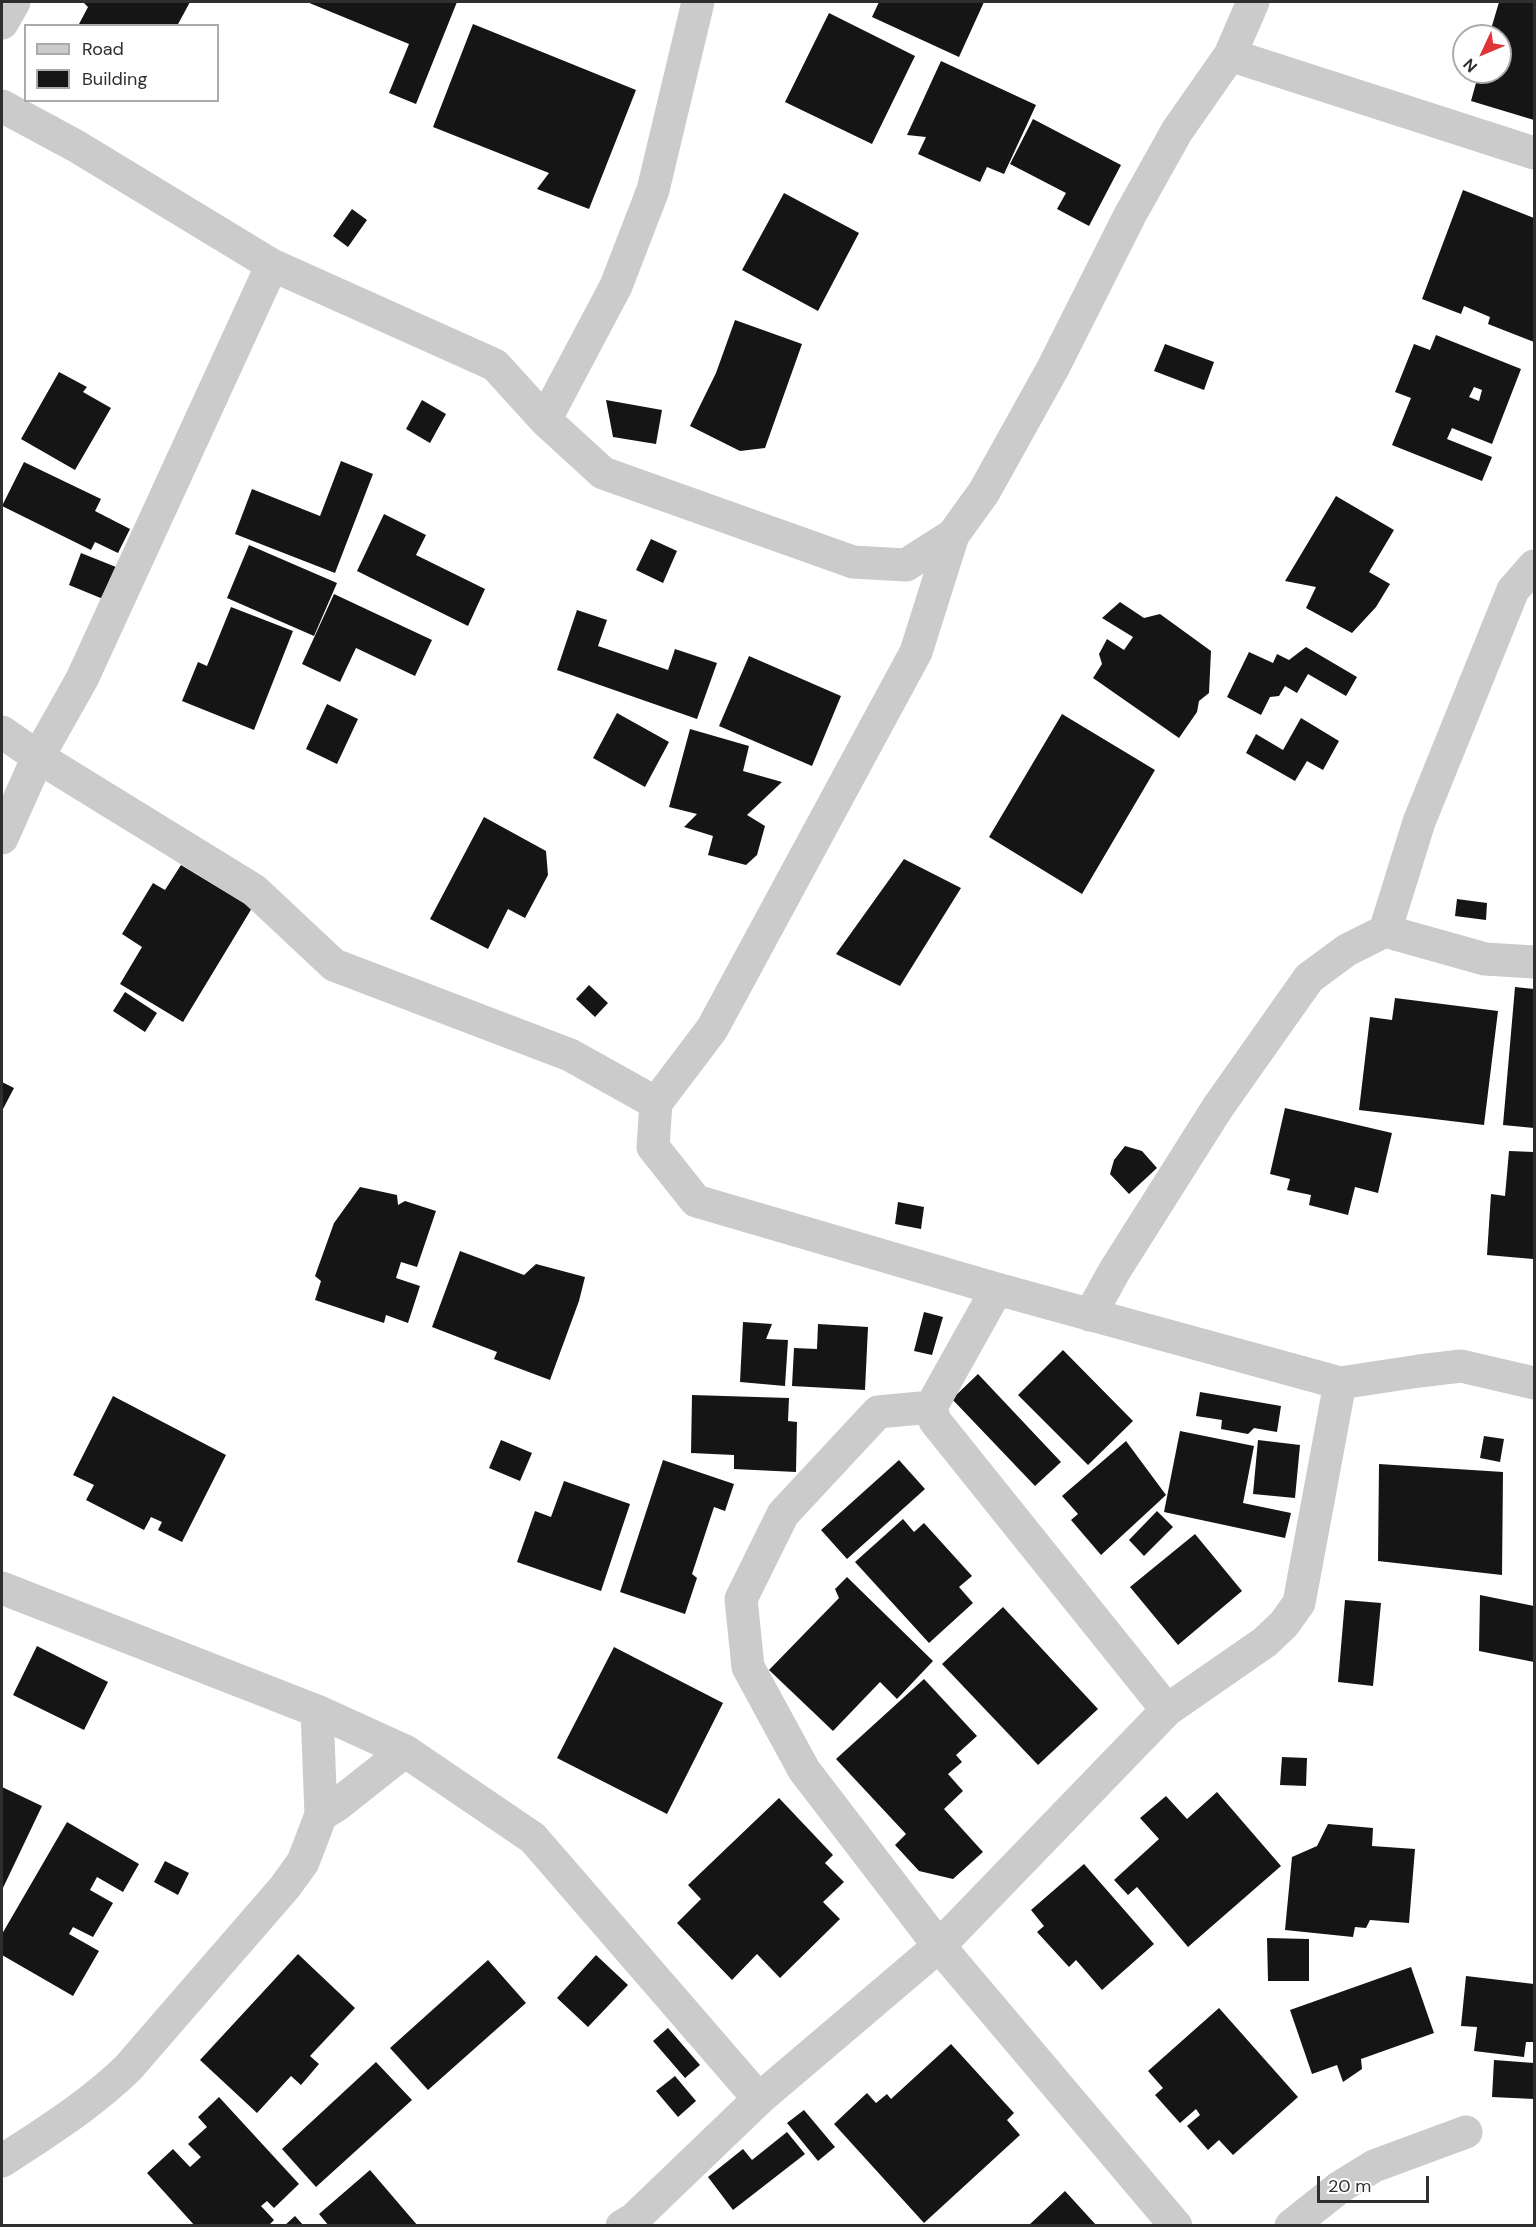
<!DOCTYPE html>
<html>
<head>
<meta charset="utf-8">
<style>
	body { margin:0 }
	#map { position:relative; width:1536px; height:2227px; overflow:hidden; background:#fff; font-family:"DM Sans",sans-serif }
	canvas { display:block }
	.frame { position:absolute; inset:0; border:3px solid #2e2e2e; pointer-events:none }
	.legend { position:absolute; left:24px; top:24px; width:195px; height:78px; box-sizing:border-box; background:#fff; border:2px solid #ababab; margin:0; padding:8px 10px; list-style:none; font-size:18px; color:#2e2e2e }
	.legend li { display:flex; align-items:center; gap:12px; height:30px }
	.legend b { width:30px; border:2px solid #ababab }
	.north { position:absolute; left:1452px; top:24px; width:60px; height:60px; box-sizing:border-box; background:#fff; border:2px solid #ababab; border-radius:50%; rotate:226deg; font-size:16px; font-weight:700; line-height:24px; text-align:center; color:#2e2e2e }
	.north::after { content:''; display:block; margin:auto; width:21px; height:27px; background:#e03538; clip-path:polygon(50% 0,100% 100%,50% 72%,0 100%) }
	.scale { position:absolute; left:1317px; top:2176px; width:112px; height:27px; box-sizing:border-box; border:3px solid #2e2e2e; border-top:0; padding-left:8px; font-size:18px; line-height:21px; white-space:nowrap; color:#2e2e2e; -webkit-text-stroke:4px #fff; paint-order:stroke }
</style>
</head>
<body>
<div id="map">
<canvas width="1536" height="2227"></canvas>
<div class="frame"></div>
<ul class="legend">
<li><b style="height:8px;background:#cbcbcb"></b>Road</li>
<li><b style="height:16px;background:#151515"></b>Building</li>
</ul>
<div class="north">N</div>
<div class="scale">20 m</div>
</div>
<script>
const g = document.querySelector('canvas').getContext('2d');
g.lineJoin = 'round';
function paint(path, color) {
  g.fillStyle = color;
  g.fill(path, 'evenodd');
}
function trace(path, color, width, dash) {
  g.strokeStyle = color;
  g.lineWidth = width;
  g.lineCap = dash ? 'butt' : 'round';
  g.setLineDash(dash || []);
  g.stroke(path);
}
paint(new Path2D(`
	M83,2H190L177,26H82L79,24L88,7Z
	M307,2H457L416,104L389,93L409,44Z
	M879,2H984L959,57L872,17Z
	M1499,2H1534V120L1471,101L1479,72H1500V36H1489Z
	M829,13L915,56L872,144L785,102Z
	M473,24L636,90L589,209L537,189L549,173L433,127Z
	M941,61L1036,105L1004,174L987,167L980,182L918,154L926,137L907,135Z
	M1033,119L1121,165L1089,226L1057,209L1066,193L1010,164Z
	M1463,190L1534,218V342L1488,324L1490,317L1464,306L1461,314L1422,299Z
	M784,193L859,233L818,311L742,270Z
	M352,209L367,220L348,247L333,236Z
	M735,320L802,344L765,448L740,451L690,426L716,373Z
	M1436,335L1521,369L1492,444L1452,428L1447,439L1492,457L1482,481L1392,445L1411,398L1395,392L1414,344L1430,350ZM1474,387L1482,390L1479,401L1469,397Z
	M1165,344L1214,362L1204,390L1154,371Z
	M59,372L87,387L83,392L111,408L75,470L21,439Z
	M422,400L446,414L430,443L406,429Z
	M606,400L662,410L656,444L613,437Z
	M341,461L373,474L335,573L235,534L252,489L320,516Z
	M24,462L101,499L95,511L130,529L118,553L95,542L91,550L2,506Z
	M1336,496L1394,530L1369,572L1390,584L1376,607L1352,633L1306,608L1316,587L1285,581Z
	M384,514L426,535L416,555L485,589L468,626L357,571Z
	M651,539L677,551L663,583L636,570Z
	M249,545L337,583L314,636L227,598Z
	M81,553L121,569L108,601L69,585Z
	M334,594L432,640L415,676L356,648L340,682L302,664Z
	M1120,602L1144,618L1160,614L1211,651L1209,693L1199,701L1197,712L1179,738L1093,678L1102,664L1099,654L1107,639L1124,650L1133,637L1102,618Z
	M231,607L293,631L254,730L182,701L198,662L207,666Z
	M577,610L607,620L598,646L668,670L675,649L717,663L697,719L557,670Z
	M1306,647L1357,677L1346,696L1308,674L1297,693L1285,686L1279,696L1270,697L1261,715L1227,697L1249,652L1273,663L1277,654L1289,660Z
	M749,656L841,696L812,766L719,726Z
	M327,704L358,719L337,764L306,749Z
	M617,713L669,742L645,787L593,758Z
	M1062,714L1155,770L1082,894L989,837Z
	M1301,718L1339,741L1323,770L1307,761L1295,781L1246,753L1256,734L1283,750Z
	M690,729L749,746L743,771L782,782L747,815L765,826L757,855L746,865L708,855L713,836L684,827L697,814L669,807Z
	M484,817L546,851L548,875L525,918L508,909L488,949L430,919Z
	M904,859L961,888L900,986L836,954Z
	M181,865L252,908L183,1022L120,984L142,947L122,934L153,883L165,890Z
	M1457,899L1487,903L1486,920L1455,916Z
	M589,985L608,1003L595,1017L576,999Z
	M1515,987L1534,989V1128L1503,1125Z
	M125,992L157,1013L145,1032L113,1011Z
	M1395,998L1498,1011L1484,1125L1359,1110L1370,1017L1392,1020Z
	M2,1082L14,1088L2,1111Z
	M1285,1108L1392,1133L1378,1193L1355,1187L1348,1215L1309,1205L1311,1195L1287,1190L1290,1179L1270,1174Z
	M1125,1146L1142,1151L1157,1168L1129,1194L1110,1174L1114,1160Z
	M1509,1151L1534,1152L1533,1259L1487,1255L1491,1194L1505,1196Z
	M360,1187L397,1195L398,1205L405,1201L436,1211L417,1267L401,1262L396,1278L420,1286L408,1323L386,1315L384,1323L315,1300L321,1281L315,1276L334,1223Z
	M898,1202L924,1207L921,1229L895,1224Z
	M460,1251L524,1275L536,1264L585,1277L579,1301L550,1380L494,1359L497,1352L432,1327Z
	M924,1312L943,1317L932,1355L914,1351Z
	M743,1322L772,1324L766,1339L788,1340L785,1386L740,1382Z
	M818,1324L868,1327L865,1390L792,1386L794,1348L817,1349Z
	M1063,1350L1133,1421L1088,1465L1018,1395Z
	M978,1374L1061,1462L1035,1486L952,1399Z
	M1200,1392L1281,1406L1277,1432L1254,1428L1248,1434L1221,1429L1222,1420L1196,1416Z
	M692,1395L789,1398L788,1421L797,1422L796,1472L734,1469V1455L691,1453Z
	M113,1396L226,1455L182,1542L158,1530L162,1522L151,1517L144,1530L86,1500L94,1485L73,1475Z
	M1180,1431L1254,1446L1243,1503L1291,1513L1285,1538L1164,1512Z
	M1484,1436L1504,1439L1500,1462L1480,1458Z
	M501,1440L532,1453L520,1481L489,1468Z
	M1258,1440L1300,1445L1295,1498L1253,1494Z
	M1126,1441L1166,1495L1101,1555L1071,1520L1078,1514L1062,1496Z
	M663,1460L734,1484L725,1511L714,1507L692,1574L697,1578L685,1614L620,1592Z
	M899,1460L925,1489L847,1559L821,1530Z
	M1379,1464L1503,1472L1502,1575L1378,1561Z
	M564,1481L630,1504L601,1591L517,1562L535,1511L551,1517Z
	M1157,1511L1173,1527L1144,1556L1129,1540Z
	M903,1519L914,1532L924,1523L972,1576L959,1587L973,1603L929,1643L855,1562Z
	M1195,1534L1242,1591L1178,1645L1130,1587Z
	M847,1577L933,1661L897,1699L880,1682L833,1731L769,1670L839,1598L835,1589Z
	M1480,1595L1534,1606V1662L1479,1651Z
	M1345,1600L1381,1603L1373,1686L1338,1682Z
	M1003,1607L1098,1709L1038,1765L942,1664Z
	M37,1646L108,1682L84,1730L13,1695Z
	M614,1647L723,1703L667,1814L557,1758Z
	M924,1679L977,1736L956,1755L962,1762L948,1774L963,1791L944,1809L983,1852L953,1879L919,1871L895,1845L906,1834L836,1759Z
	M1282,1757L1307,1758L1306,1786L1280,1785Z
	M2,1787L42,1806L2,1890Z
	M1217,1792L1281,1866L1188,1947L1137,1887L1128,1895L1114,1880L1159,1839L1140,1818L1166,1796L1187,1819Z
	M779,1798L833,1855L825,1863L844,1882L823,1902L840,1919L780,1978L757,1954L732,1980L677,1923L701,1899L688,1885Z
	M67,1822L139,1864L123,1892L97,1877L90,1890L113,1903L93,1937L73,1927L69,1934L99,1951L73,1996L2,1955V1934Z
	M1328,1824L1373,1828L1372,1846L1415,1849L1409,1923L1370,1920L1366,1928L1355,1927L1353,1937L1285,1930L1292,1857L1317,1846Z
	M165,1861L189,1873L178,1895L154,1882Z
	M1084,1864L1154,1944L1102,1990L1076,1960L1069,1967L1037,1932L1044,1926L1031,1910Z
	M1267,1938L1309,1939V1981H1268Z
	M298,1954L355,2008L310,2056L319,2064L301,2085L291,2076L257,2113L200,2060Z
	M596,1955L628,1985L588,2027L557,1998Z
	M488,1960L526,2003L428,2090L390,2048Z
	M1411,1967L1434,2033L1361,2059L1362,2069L1343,2082L1337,2065L1312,2074L1290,2010Z
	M1466,1976L1534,1984V2042H1526L1524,2057L1474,2051L1477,2027L1461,2026Z
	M1219,2008L1298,2097L1233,2155L1219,2140L1208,2150L1187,2126L1200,2115L1196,2109L1180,2123L1155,2095L1163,2088L1148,2071Z
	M668,2028L700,2065L685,2078L653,2041Z
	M951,2044L1014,2113L1007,2120L1020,2135L924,2223L834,2124L867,2093L876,2103L887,2094L891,2099Z
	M1494,2060L1534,2063V2099L1492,2097Z
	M376,2062L412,2100L316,2187L282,2149Z
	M675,2076L696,2101L678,2117L656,2091Z
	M219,2097L299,2184L274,2208L267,2201L261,2206L274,2220L268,2226H195L147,2173L173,2149L190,2167L201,2157L188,2144L207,2127L198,2117Z
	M804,2110L835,2147L818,2161L787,2123Z
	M787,2132L805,2154L733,2210L708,2177L743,2149L752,2160Z
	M370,2170L418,2226H329L319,2214Z
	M1065,2191L1097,2226H1028Z
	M295,2216L304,2226H284Z`), '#151515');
trace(new Path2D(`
	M2,23L14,2
	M1230,55L1534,153
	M2,106L76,146L272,265L495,365L545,420L603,473L853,562L906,565L953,535L984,492L1053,368L1130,215L1177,131L1230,55L1253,2
	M545,420L616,286L653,190L698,2
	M953,535L916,652L712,1029L656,1103L653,1147L696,1201L997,1289L1340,1383L1419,1371L1461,1366L1534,1383
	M2,732L38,757L254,890L334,965L570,1055L656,1103
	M2,838L38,757L82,679L272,265
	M1385,931L1419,822L1513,590L1534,566
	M997,1289L931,1407L935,1421L1167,1710
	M1090,1315L1115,1270L1218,1107L1309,978L1347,950L1385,931L1485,959L1534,962
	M931,1407L878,1412L783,1514L741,1599L748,1667L804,1770L939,1946L1176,2226
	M2,1588L317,1711L405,1751L533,1838L759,2099
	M321,1815L337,1805L405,1751
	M2,2161C46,2132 90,2105 128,2068L285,1887L303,1862L321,1815L317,1711
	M622,2226L634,2219L759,2099L939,1946L1167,1710L1265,1642L1284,1624L1299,1603L1340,1383
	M1291,2226L1340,2187L1374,2166L1466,2132`), '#cbcbcb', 33);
</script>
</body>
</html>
